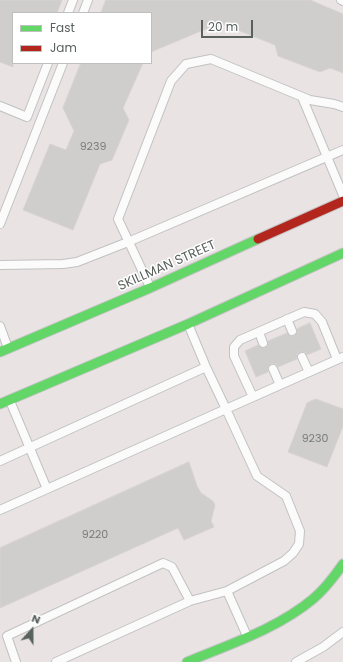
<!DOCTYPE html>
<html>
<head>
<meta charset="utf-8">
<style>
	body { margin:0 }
	#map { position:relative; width:343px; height:662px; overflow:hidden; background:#e9e3e4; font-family:Poppins,sans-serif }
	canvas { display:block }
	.legend { position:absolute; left:12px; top:12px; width:140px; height:52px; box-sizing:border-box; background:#fff; border:1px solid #bdc0be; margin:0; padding:5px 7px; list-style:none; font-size:12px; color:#59615d }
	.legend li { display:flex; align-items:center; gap:8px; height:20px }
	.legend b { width:20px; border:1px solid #bdc0be }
	.north { position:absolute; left:12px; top:610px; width:40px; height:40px; -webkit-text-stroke:3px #fff; paint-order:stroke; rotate:21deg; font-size:11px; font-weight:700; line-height:16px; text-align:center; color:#59615d }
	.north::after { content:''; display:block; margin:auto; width:14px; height:18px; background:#59615d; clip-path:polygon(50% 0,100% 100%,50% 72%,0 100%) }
	.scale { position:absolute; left:201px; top:20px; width:52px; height:18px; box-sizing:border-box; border:2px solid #59615d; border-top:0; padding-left:5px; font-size:12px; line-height:14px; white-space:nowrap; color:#59615d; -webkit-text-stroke:3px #fff; paint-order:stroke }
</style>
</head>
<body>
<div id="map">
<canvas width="343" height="662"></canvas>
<ul class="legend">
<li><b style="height:5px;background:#63d668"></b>Fast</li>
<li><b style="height:5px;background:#b3261e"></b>Jam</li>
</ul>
<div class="north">N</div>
<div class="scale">20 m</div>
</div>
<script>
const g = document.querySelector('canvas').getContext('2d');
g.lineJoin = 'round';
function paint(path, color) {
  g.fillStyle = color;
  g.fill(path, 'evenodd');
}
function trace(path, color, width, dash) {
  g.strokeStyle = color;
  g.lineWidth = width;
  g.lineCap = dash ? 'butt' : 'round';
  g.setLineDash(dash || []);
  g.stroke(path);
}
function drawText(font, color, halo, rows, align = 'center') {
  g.font = font + ' Poppins,sans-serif';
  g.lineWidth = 3;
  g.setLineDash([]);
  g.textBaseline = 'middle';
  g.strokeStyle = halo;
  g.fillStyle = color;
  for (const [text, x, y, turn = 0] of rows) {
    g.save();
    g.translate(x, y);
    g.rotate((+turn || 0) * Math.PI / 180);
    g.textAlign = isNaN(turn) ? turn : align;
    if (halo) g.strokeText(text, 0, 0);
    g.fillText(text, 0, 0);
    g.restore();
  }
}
const building = new Path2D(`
	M0,0H62L57,13H13V67L0,62Z
	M106,0H310L343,14V73L330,68L320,72L278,56L275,45L220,23L151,52V13H101Z
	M81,63H143L123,108L129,120L112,160L100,164L73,230L23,210L50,144L66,150L74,131L63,108Z
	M310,323L321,349L307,355L305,352H300L297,354V359L278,367L276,364H271L268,368V372L256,377L245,351L258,345L262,348H265L268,344V341L287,333L291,336H294L297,332V329Z
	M316,399L343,409V426L327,467L288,452L307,403Z
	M189,462L197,486L201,493L213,501L215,505L211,521L214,527L184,540L178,528L0,608V548Z`);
paint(building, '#d0cdcd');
trace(building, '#d8d2d4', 1);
const lane = new Path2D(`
	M341,0L343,1
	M68,13L73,0
	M83,13L88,0
	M302,97L343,195
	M0,106L27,117L48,63
	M0,224L63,63
	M0,265L63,264L77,262L128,242L343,150
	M150,287L118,219L171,81L186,64L211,59L310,100L334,104L343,107
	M287,319L292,331
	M0,326L8,348
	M259,332L263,343
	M302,357L309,372
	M206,367L226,409L343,357
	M273,369L280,385
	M253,397L234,356V347L240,340L304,312L315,314L322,322L337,359
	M10,401L47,489
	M0,461L206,367L188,324
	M0,510L226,409L257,476L286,496L300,531L299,544L293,553L284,561L227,591
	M16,662L7,636L163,563L172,567L190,601
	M56,662L190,601L227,591L247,636
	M296,662L323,647L343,632`);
const fast = new Path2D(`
	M0,352L150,288L258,239
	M0,404L188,324L343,253
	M187,662C230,644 277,629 313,599C325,589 334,577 343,564`);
const jam = new Path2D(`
	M258,239L343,201`);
trace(lane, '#c1c2c1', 10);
trace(fast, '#c3c3c3', 11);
trace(jam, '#c3c3c3', 11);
trace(lane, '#fcfbfb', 8);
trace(fast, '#63d668', 9);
trace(jam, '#b3261e', 9);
drawText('11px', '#787d7a', null, [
	["9239",93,147],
	["9230",315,439],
	["9220",95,535]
]);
drawText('13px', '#59615d', '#fff', [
	["SKILLMAN STREET",167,266,-24]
]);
</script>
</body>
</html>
